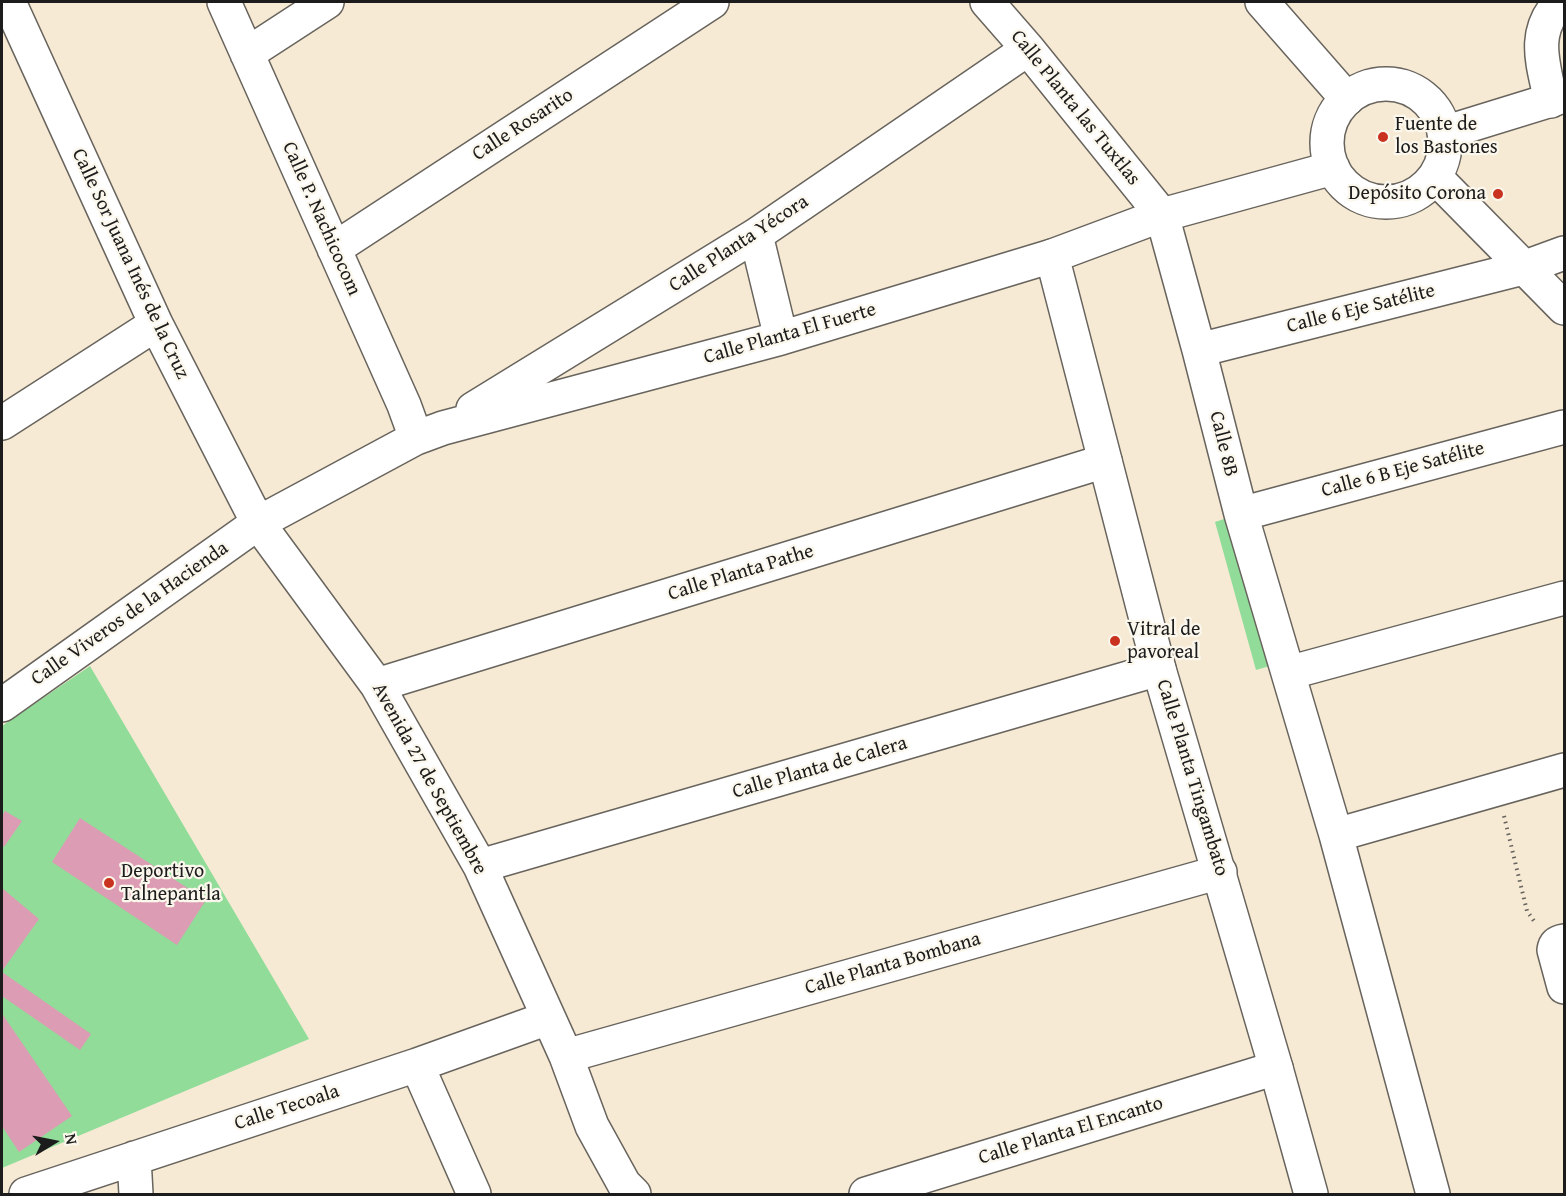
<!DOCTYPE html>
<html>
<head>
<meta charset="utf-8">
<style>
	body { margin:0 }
	#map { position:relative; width:1566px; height:1196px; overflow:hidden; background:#f6ead5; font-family:"Gentium Book Plus",serif }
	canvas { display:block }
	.frame { position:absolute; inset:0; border:3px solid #1c1c1c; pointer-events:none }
	.north { position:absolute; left:24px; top:1112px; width:60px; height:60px; -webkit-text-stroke:4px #fbf7ec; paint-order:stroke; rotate:80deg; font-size:16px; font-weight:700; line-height:24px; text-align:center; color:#1c1c1c }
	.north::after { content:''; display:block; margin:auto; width:21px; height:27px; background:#1c1c1c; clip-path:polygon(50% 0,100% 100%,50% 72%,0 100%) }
</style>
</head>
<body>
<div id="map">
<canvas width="1566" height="1196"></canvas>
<div class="frame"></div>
<div class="north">N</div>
</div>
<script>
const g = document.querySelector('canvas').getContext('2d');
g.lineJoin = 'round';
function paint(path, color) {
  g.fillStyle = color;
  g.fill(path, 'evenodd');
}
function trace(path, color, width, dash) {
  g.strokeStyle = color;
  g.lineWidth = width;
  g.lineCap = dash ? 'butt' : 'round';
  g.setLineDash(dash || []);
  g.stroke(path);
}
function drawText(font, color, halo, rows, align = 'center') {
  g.font = font + ' "Gentium Book Plus",serif';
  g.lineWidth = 4.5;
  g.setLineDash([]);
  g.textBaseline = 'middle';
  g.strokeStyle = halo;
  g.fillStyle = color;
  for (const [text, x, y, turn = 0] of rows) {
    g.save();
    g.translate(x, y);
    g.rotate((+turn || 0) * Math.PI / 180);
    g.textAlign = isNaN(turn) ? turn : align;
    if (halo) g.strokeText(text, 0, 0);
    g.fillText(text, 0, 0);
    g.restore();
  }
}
paint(new Path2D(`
	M1257,508L1297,658L1256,670L1215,522Z
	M90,666L309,1039L2,1168V726Z`), '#91dc99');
paint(new Path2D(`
	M5,811L22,821L4,847L2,845V816Z
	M80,818L206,900L177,945L52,862Z
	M2,888L39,919L2,971Z
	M2,972L91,1034L80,1050L2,996Z
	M3,1015L72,1116L19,1152L2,1126V1016Z`), '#dc9cb4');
const minor = new Path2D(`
	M9,2L156,324L258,523L377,685L480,866L566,1056L592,1126L624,1184L634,1194
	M224,2L404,405L416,438
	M987,2L1028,49L1162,215L1199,350L1241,514L1288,673
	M1262,2L1347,99
	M247,54L327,2
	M1551,101C1543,63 1531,33 1560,2
	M1435,177L1564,308
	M756,235L781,338
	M334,249L712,2
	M1199,350L1523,268L1564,253
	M473,409L756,235L1028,49
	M2,423L156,324
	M1241,514L1564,427
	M377,685L1105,461
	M2,705L258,523L416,438L443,428L781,338L1052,256
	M1336,835L1564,770
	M480,866L1159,669
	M1564,941C1558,942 1555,943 1554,950L1564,987
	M566,1056L1220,872
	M417,1065L474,1194
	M134,1158L136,1194
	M26,1194L417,1065L548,1018
	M866,1194L1276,1068
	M1433,1194L1336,835L1288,673L1564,598`);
const major = new Path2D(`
	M1327 143a59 59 0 1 1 118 0a59 59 0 1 1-118 0Z
	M1444,133L1564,96
	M1311,1194L1276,1068L1159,669L1052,256L1162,215L1333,168`);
trace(minor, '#68645d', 36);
trace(major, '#68645d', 36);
trace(new Path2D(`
	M1504,816L1527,911L1536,924`), '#68645d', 4, [1.5, 4.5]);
trace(minor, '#fff', 33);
trace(major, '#fff', 33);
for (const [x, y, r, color] of [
	[1383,137,6,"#c8321e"],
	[1498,194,6,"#c8321e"],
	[1115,641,6,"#c8321e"],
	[109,883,6,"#c8321e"]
]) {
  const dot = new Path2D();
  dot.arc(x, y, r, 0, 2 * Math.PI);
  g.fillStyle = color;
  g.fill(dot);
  trace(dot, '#fbf7ec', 2);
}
drawText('20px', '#1c1c1c', '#fbf7ec', [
	["Calle Planta las Tuxtlas",1075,108,51],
	["Calle Rosarito",523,125,-33],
	["Calle P. Nachicocom",321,219,66],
	["Calle Planta Yécora",739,244,-33],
	["Calle Sor Juana Inés de la Cruz",130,264,65],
	["Calle 6 Eje Satélite",1361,309,-14],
	["Calle Planta El Fuerte",790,334,-16],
	["Calle 8B",1223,444,76],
	["Calle 6 B Eje Satélite",1403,470,-15],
	["Calle Planta Pathe",741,573,-17],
	["Calle Viveros de la Hacienda",130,614,-35],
	["Calle Planta de Calera",820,768,-16],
	["Calle Planta Tingambato",1192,778,73],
	["Avenida 27 de Septiembre",429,779,61],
	["Calle Planta Bombana",893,964,-16],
	["Calle Tecoala",287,1108,-18],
	["Calle Planta El Encanto",1071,1131,-17]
]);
drawText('20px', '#1c1c1c', '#fbf7ec', [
	["Fuente de",1395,125],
	["los Bastones",1395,148],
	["Depósito Corona",1486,194,"right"],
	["Vitral de",1127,630],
	["pavoreal",1127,653],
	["Deportivo",121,872],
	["Talnepantla",121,895]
], 'left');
</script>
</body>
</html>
